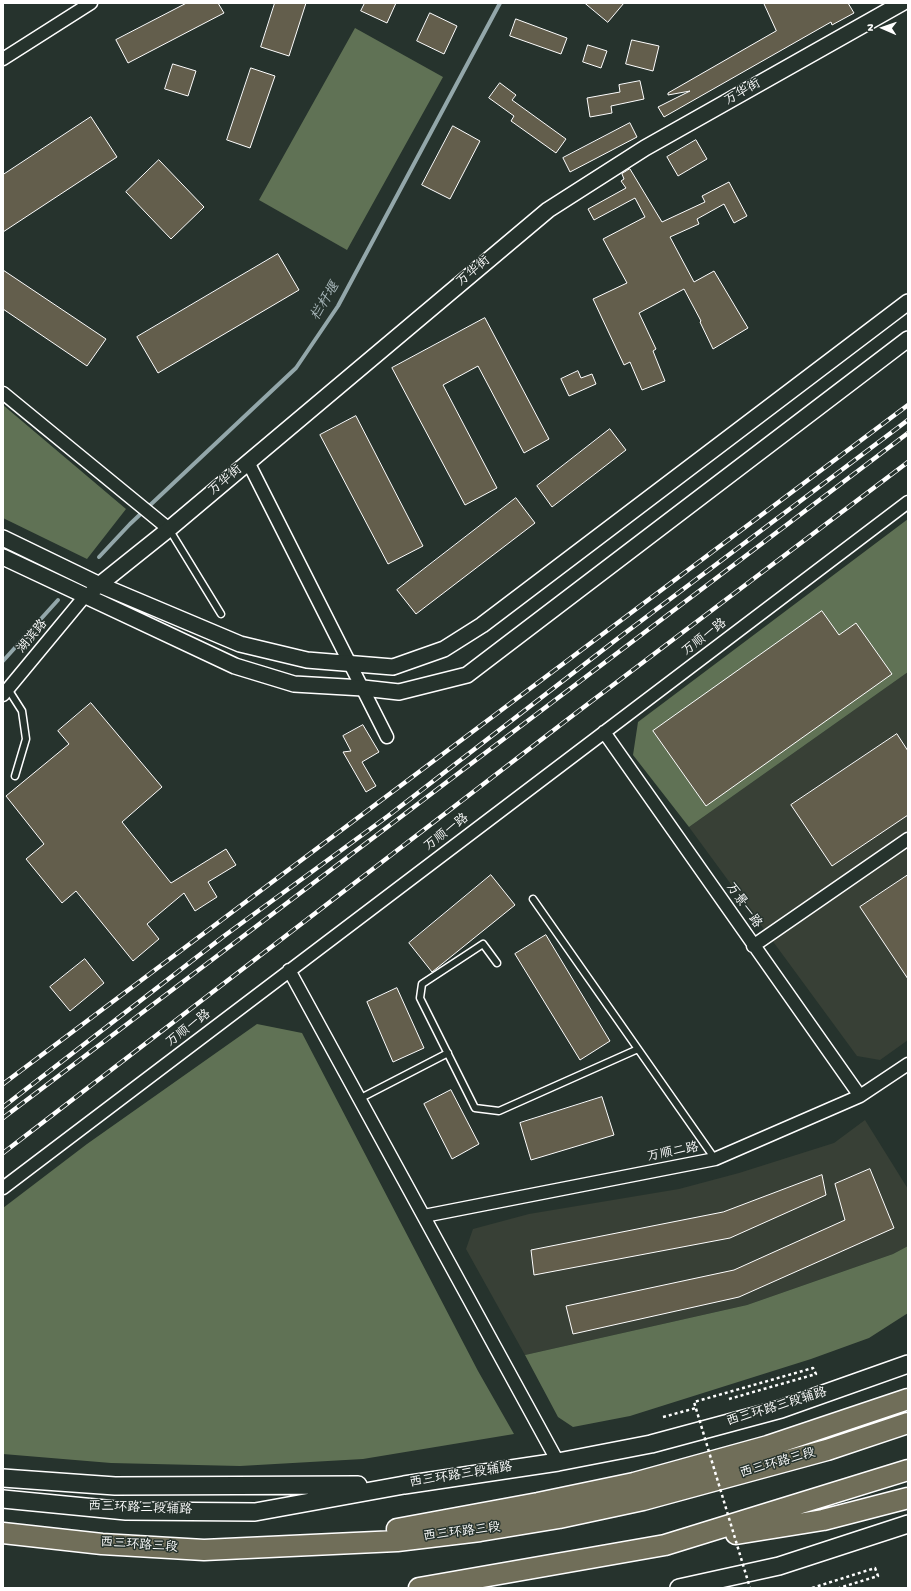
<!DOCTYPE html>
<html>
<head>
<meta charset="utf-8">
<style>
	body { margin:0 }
	#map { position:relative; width:911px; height:1591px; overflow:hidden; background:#26332d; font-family:"Gochi Hand",sans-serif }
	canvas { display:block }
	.frame { position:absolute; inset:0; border:4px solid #fff; pointer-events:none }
	.north { position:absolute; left:863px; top:8px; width:40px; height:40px; -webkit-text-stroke:3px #26332d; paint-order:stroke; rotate:272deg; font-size:11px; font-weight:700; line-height:16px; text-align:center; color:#fff }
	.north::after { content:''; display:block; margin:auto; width:14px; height:18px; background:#fff; clip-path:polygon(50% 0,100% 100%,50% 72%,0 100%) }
</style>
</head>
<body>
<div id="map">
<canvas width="911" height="1591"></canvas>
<div class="frame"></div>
<div class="north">N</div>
</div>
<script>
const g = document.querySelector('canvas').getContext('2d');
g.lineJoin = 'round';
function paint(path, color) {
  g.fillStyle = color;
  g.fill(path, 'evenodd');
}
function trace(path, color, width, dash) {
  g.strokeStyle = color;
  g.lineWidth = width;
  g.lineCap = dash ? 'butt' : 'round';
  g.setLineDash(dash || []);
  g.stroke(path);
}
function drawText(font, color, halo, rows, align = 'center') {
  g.font = font + ' "Gochi Hand","LXGW WenKai TC",sans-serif';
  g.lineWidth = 3;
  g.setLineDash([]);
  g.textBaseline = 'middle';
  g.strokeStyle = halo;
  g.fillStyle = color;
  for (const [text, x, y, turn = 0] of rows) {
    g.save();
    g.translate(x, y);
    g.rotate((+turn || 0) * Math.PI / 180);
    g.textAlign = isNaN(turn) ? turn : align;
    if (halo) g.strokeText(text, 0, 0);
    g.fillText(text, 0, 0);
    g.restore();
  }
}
paint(new Path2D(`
	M908,672V1040L880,1060L857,1056L689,827Z
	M865,1120L908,1189V1246L893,1254L747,1305L525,1355L466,1249L473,1229L529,1214L679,1189L739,1173L834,1143Z`), '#384036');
paint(new Path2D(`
	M355,28L443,77L347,250L259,200Z
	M3,405L126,509L87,559L3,518Z
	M908,519V672L689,827L633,755L638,722Z
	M257,1024L302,1033L478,1371L514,1434L363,1459L240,1466L111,1463L3,1454V1208L87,1144Z
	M908,1246V1313L869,1338L811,1359L630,1416L573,1427L558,1417L525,1355L747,1305L893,1254Z`), '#607255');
trace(new Path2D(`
	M99,557L130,524L296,368L338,306L500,3
	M3,661L58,600`), '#93a7aa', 4);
const building = new Path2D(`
	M187,3H218L224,13L128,63L116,40Z
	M275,3H306L289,56L261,47Z
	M365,3H396L387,23L361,11Z
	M585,3H624L608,22Z
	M764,3H848L854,13L832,25L831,22L664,117L658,107L690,91L668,95V93L776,31Z
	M430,13L457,26L444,54L417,41Z
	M516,19L567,38L561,54L510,36Z
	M632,40L659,46L653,71L626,64Z
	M588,45L607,51L601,68L583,62Z
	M173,64L196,71L188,96L165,89Z
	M251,68L275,76L250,148L227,140Z
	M640,81L644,99L611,106L612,113L590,117L587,98L620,92L619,85Z
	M500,83L516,95L512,100L566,139L556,153L511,121L514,116L489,98Z
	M91,117L117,157L3,232V175Z
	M630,123L637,137L570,172L563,158Z
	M453,126L480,141L450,199L422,185Z
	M696,140L707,159L678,176L667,157Z
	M159,160L204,207L171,239L126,192Z
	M630,169L662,222L705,202L702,196L729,182L747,216L734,223L724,204L697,219L699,224L670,237L694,282L714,271L748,328L713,349L700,322L701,321L684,289L639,313L656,349L653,351L665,381L642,390L630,362L624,365L593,299L627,283L603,239L645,217L635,198L594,220L588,209L626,188L621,181L624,179L622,174Z
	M278,254L299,290L158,373L137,337Z
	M3,270L106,339L87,366L3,309Z
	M485,318L549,439L524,453L478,366L443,385L497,488L465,505L392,368Z
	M578,371L581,378L592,374L596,384L569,396L561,379Z
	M356,416L423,546L388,564L320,435Z
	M610,429L626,450L552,507L537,486Z
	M516,498L535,523L416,614L397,590Z
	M822,611L839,635L856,623L892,674L706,806L653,731Z
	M91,703L162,787L122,822L171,883L226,849L236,865L208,882L217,897L195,911L184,893L147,924L159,939L133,961L76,891L62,903L26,859L44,844L6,796L69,744L58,731Z
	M363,725L379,752L362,762L376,786L366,792L343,752L351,751L343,736Z
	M897,734L908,751V815L832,866L791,805Z
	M491,875L515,905L432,972L409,943Z
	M908,875V979L860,907Z
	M546,935L610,1041L580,1060L515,954Z
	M85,959L104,983L70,1011L50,987Z
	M397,988L424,1048L393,1062L367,1002Z
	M451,1090L479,1144L452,1159L424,1104Z
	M602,1097L614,1135L531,1160L520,1123Z
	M870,1169L894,1228L739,1297L573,1334L566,1306L734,1270L845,1220L835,1184Z
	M822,1175L826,1195L730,1238L534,1275L531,1250L723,1212Z`);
paint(building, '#635e4c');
trace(building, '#fff', 1);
const service = new Path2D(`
	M169,529L221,614
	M8,689L22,711L26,739L15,776
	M533,899L715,1159
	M497,963L483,944L422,984L420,998L475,1108L499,1111L638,1049
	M359,1099L448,1053`);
const minor = new Path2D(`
	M3,59L91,3
	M3,393L169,529
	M248,462L387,737
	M3,695L85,596
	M604,732L860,1096
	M753,946L908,839
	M289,970L558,1462
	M3,1188L908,502
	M424,1216L715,1159L860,1096L908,1064`);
const tertiary = new Path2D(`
	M3,538L100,585L240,644L307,660L393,667L444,649L482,625L908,302
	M3,557L235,666L294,684L363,688L399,692L467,675L908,339
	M94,589L169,529L548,210L645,148L902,3`);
const secondary = new Path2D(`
	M3,1478L115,1486L358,1485
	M3,1499L126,1511L255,1512L404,1485L558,1462L651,1444L781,1409L908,1364
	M679,1588L779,1566L908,1524`);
const trunk = new Path2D(`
	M397,1529L538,1503L634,1483L768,1446L908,1399
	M3,1533L102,1544L204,1550L397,1541L480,1531L559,1518L643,1500L827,1450L908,1423
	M736,1534L823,1520L908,1498
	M419,1588L665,1545L908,1470`);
trace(service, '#fff', 9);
trace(minor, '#fff', 15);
trace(tertiary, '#fff', 18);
trace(secondary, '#fff', 20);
trace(trunk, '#fff', 23);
trace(new Path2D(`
	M663,1417L696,1408
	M812,1588L875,1568L878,1576L839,1588`), '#fff', 2.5, [3, 3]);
trace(service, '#26332d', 6);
trace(minor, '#26332d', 12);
trace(tertiary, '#26332d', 15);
trace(secondary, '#26332d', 17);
trace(trunk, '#706e59', 20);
const rail = new Path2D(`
	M3,1084L908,405
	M3,1107L224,936L388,816L621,636L908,420
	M3,1118L908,433
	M3,1153L576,713L908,462`);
trace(rail, '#fff', 4.5);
trace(rail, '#26332d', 3, [9]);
trace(new Path2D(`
	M729,1399L816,1374L813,1368L694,1402L750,1588`), '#fff', 2.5, [3, 3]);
drawText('13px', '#fff', '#26332d', [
	["万华街",743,93,-30],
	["万华街",474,272,-40],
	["万华街",226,481,-40],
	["湖滨路",33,637,-50],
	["万顺一路",705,638,-37],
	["万顺一路",447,833,-37],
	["万景一路",743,906,55],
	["万顺一路",189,1029,-37],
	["万顺二路",673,1153,-11],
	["西三环路三段辅路",777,1408,-17],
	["西三环路三段",778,1464,-16],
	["西三环路三段辅路",461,1476,-9],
	["西三环路三段辅路",140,1509,2],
	["西三环路三段",462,1533,-7],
	["西三环路三段",139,1546,4]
]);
drawText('italic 14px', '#aebdc0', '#26332d', [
	["栏杆堰",326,302,-59]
]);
</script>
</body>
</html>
